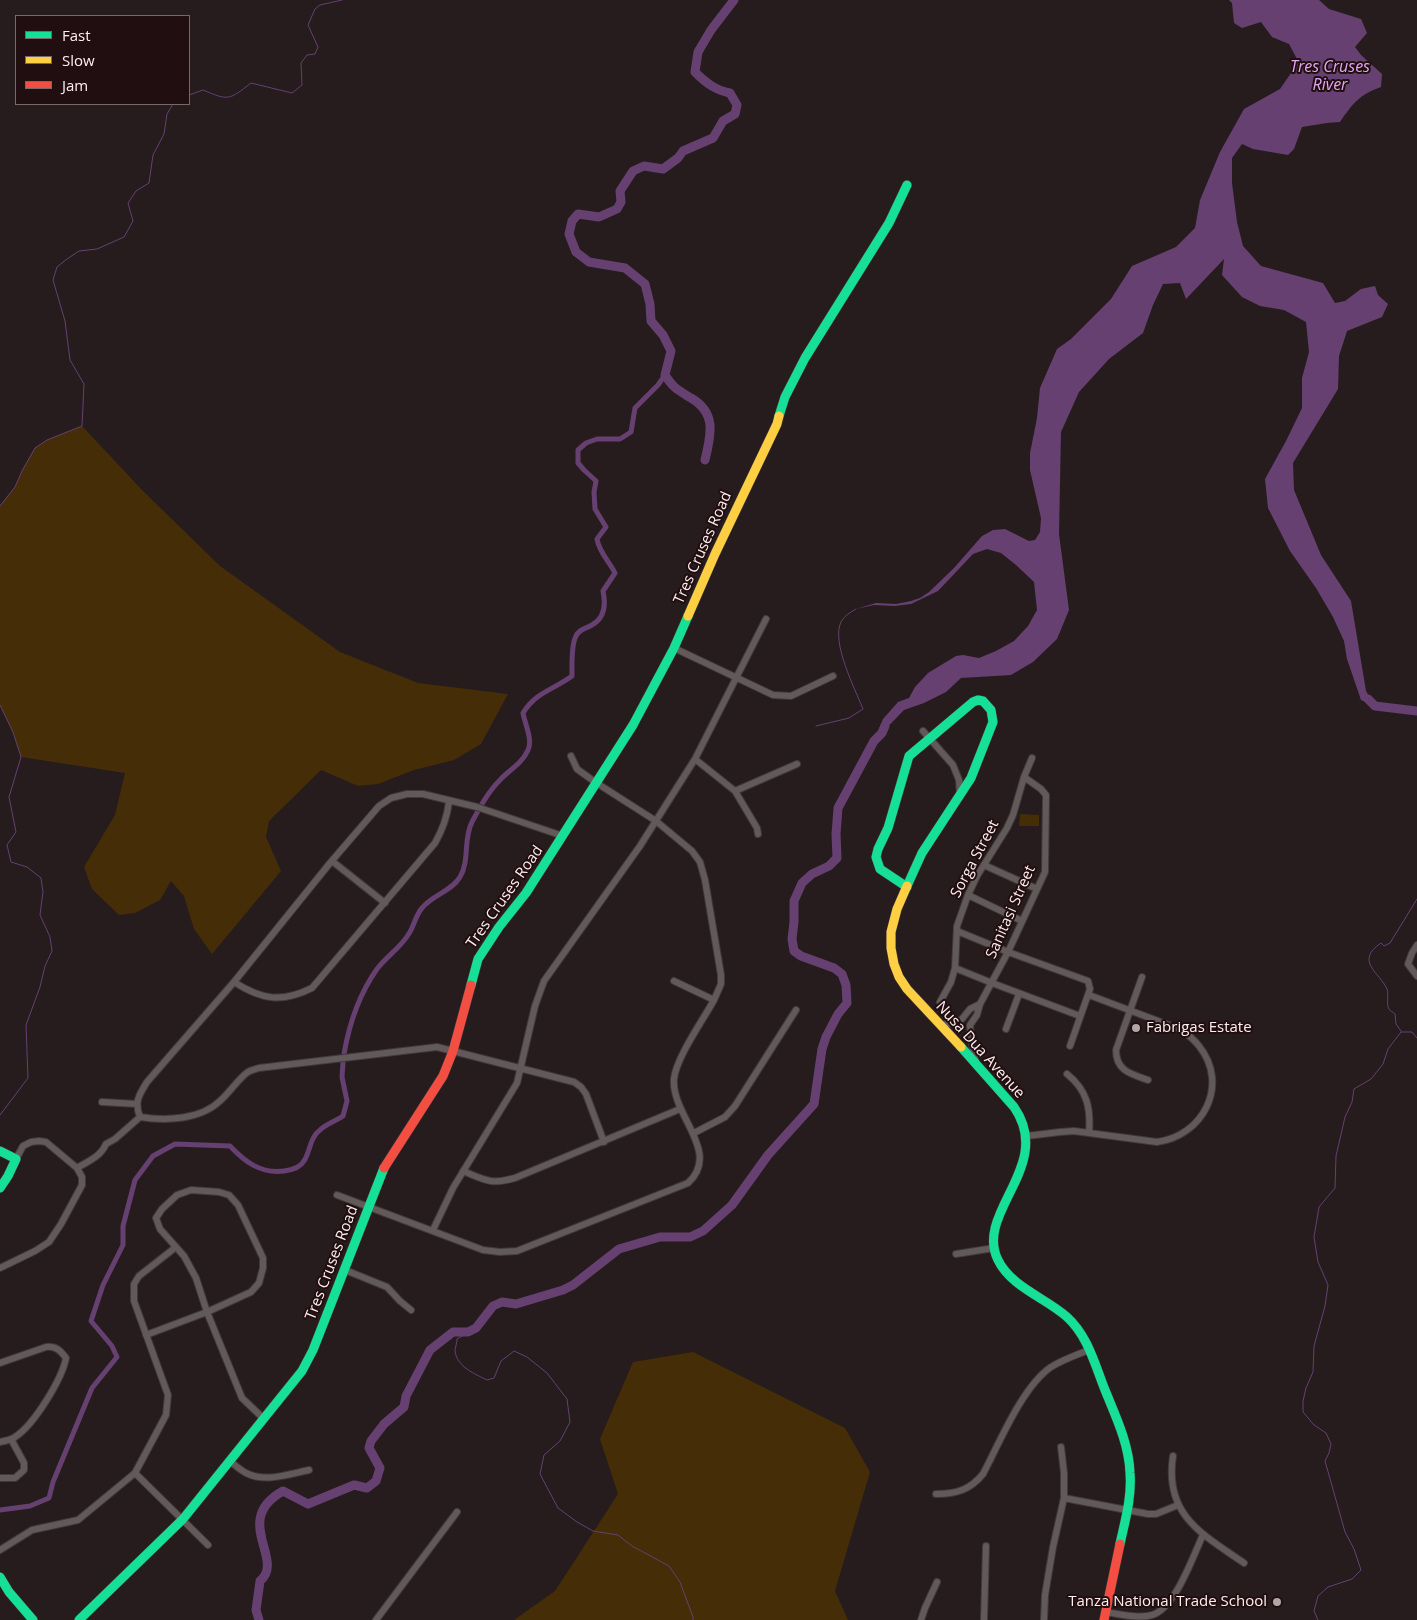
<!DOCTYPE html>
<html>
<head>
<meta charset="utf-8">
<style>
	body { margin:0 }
	#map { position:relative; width:1417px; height:1620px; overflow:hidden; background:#271c1d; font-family:"Open Sans",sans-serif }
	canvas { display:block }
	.legend { position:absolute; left:15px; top:15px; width:175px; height:90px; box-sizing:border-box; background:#210e10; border:1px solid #796869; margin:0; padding:6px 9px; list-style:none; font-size:15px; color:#feefef }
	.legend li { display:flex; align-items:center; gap:10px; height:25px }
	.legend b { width:25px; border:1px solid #796869 }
</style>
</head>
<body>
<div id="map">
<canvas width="1417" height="1620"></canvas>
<ul class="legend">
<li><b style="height:6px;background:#16e098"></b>Fast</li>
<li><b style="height:6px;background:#ffcf43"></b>Slow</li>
<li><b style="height:6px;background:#f24e42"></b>Jam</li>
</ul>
</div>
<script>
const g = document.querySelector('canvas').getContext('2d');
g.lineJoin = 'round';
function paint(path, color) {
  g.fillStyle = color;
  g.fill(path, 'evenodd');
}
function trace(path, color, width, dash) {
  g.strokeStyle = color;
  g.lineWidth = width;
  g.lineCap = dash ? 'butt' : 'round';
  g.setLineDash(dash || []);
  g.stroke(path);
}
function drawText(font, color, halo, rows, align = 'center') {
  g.font = font + ' "Open Sans",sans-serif';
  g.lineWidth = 4;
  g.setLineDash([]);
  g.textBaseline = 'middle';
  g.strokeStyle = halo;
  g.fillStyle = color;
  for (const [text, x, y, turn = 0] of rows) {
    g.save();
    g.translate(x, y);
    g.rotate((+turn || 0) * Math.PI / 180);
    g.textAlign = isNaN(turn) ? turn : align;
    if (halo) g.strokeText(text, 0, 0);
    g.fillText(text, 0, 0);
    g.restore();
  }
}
paint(new Path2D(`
	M82,426L144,492L220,566L340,652L418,683L508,694L481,744L454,760L414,770L378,784L358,786L321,770L269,821L266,837L281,871L212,954L194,929L184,896L171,881L160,900L135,913L119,915L92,889L84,867L115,815L125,773L21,757L13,732L0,705V506L15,487L22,471L35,448L47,440Z
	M1020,814L1039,815V826H1019Z
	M693,1352L845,1428L870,1472L835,1591L848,1620H514L555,1591L618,1494L600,1439L633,1362Z`), '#452d07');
paint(new Path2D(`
	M1229,0H1319L1329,9L1361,19L1367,33L1355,47L1361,55L1382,74L1381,87C1359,95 1353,103 1340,122L1327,123L1302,127L1294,149L1288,155L1253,149L1242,144L1232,158V183L1237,222L1243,246L1261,266L1323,283L1335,303L1345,301L1361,289L1375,286L1378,295L1388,304L1382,317L1347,331L1339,356L1338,389L1293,463L1294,490L1321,555L1351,601L1366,691L1375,706L1361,700L1347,659L1344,641L1333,617L1316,588L1290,551L1268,508L1265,479L1286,441L1302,408V378L1309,352L1306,322L1284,310L1260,306L1242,297L1222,275L1224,259L1186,299L1180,283L1163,284L1153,305L1143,333L1109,359L1079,392L1061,432L1059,534L1069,610L1057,639L1033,662L1011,675L961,678L946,692L924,703L904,710L874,741L838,808L864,755L877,733L883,719L898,702L909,698L915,687L928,673L956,656L963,655L979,658L996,651L1014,641L1028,626L1037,610L1034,582L1016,565L1001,553L987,549L973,554L938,591L911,604L895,606L874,605L856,609L876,603L896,604L911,601L920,598L929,592L954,568L982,536L993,530L1005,529L1029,541L1035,540L1040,532L1041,518L1030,470V453L1037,418L1040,388L1057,349L1071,339L1111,299L1132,266L1176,247L1195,228L1200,200L1220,152L1244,109L1280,89L1291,73L1297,59L1289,44L1272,37L1261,22L1242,28L1234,23L1232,3Z`), '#664071');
trace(new Path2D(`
	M189,95L203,90C229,101 229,100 251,83L292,93L302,85L301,63L307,55L315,54L318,47L308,25L315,9L320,5L342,0
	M0,506L15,487L22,471L35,448L47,440L82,426L84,384L70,360L65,321L53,280L57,267L67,259L79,251L97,249L124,237L133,221L128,203L136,191L149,183L153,155L164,134L167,114L173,104
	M0,705L13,732L21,757L9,797L16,832L7,845L11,862L27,867L41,878L43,892L40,915L50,937L52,951L45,966L40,987L26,1025L28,1078L0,1115
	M816,726L849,718L863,709C855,689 831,642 841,622C844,616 851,612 856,609
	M1401,1031L1396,1024L1395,1014C1393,1012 1390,1011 1389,1009C1386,1005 1389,995 1387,989C1380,973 1354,961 1381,943L1384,946L1390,943L1417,899
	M1401,1032H1412L1417,1038
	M476,1328L457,1339C457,1343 455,1348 455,1351C457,1367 475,1374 487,1380L494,1378L501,1361L514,1351L527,1357L547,1373L567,1399L570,1422L560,1441L544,1455L540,1474L558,1508L577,1522L593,1531L618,1535L632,1546L669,1566L680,1582L693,1617V1620
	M1318,1620L1314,1611L1318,1596L1328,1587L1352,1579L1361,1570L1354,1549L1345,1532L1325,1461L1329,1453L1331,1444L1326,1433L1314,1425L1303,1412V1401L1306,1388L1313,1372L1314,1346L1325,1306L1328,1285L1318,1262L1314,1237L1319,1207L1335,1188L1336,1156L1345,1117L1352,1102L1354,1089L1371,1079L1383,1064L1388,1049L1401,1032`), '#664071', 1);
trace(new Path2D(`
	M344,1054C349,1025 360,993 377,969C386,957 400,948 408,935C414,927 415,916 422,908C432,895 452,891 460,877C470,860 463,839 472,822C480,807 488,792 500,780C509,770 522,764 528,750C533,740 525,724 523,713C536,692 553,690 572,676C572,665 571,645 576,636C579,629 585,629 592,625C605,618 606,605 603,591L615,573C609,561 599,552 597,539L606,527L595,509L594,492L596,481L584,470L578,463V450L586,443L597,439H620L631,432L635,408L658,385L665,375
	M0,1510L30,1506L49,1498L53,1482L92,1388L117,1357L112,1346L91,1321L103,1285L123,1245V1226L135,1180L153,1156L175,1144L230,1146C245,1162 261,1174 284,1171C292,1170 300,1168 304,1161C310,1152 310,1137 320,1130C326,1124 336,1121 343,1116L347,1101L342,1077L343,1062`), '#664071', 5);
trace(new Path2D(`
	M705,460C711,435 717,413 691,398C678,390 674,389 665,375L671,351L663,335L651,321L650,304L645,284L625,268L589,262L576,252L569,234L572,221L578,214L599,217L617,209L621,202L620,191L633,171L644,166L663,169L678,158L683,151L713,138L723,121L735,114L737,105L730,93C715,90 706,83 695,72L698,52L711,30L734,0
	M1368,699L1375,706L1417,711
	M259,1620L256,1610L260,1581C286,1560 231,1520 283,1491L308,1504L354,1485L367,1488L376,1481L380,1468L369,1448L371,1441L384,1424L404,1407L406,1396L430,1350L453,1332H468L476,1328L493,1306L502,1302L516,1304L563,1290L573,1285L619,1249L660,1237H690L703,1231L732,1205L768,1155L814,1104L822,1049L826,1037L838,1014L847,1003L846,985L842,974L834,968L801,956L794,951L792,939L794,922V901L802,883L812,874L829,866L837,858L836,834L838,808L874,741L882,733L885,726`), '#664071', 9);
const street = new Path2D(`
	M674,648L773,695L791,696L833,676
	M923,731L953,765L959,780L960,795
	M571,756L577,769L595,782L656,821L692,851L700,862L705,880L721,975V984L714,1000
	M695,759L735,791L757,828L758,834
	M735,791L797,764
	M563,836L477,807L423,794H407L391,798L379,806L330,863L234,982L147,1082C139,1095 134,1102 140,1117C166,1121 201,1120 221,1100C228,1094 241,1076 248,1072C251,1070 256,1069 259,1068L437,1047L574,1082L581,1087L586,1094L604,1142
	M332,861L385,903
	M984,865L1037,889
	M968,895L1022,921
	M957,931L1008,952L1088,981L1090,989L1070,1046
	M1417,945L1412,953L1408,964L1417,976
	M955,968L992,983L1080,1016
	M1142,977L1116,1050C1116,1071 1131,1074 1148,1080
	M234,982C262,1000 282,1003 312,988L435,843C443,829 447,818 449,802
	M940,1002L951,982L955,968L957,926L968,895L977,876L1007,828L1013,815L1024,777L1032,758
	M941,1025L957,1022L962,1019L970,1009L980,1004
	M1006,1029L1019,994
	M976,1062L971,1040L970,1025L977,1015L980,1004L1008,952L1045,872L1046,795L1041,789L1024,777
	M1067,1074C1087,1090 1091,1108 1089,1133
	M102,1102L137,1104
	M694,1133L725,1117L735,1106L796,1010
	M1027,1136L1060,1132L1074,1131L1157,1142C1203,1136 1230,1085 1199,1046C1194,1039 1188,1035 1182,1030L1089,995
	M77,1168C89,1161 101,1156 106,1144L115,1139L140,1117
	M463,1171C485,1180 491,1185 515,1178L680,1109
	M337,1195L483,1250L500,1252L517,1251L688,1183C722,1152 671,1115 674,1079C676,1058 703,1020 714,1000L674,981
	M433,1230L453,1188L517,1083L535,1006L544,981L640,846L695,759L766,619
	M956,1254L994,1248
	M0,1268L35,1251L49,1242L61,1224L82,1185V1177L77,1168L46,1142L39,1141L31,1142L23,1146L16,1159
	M345,1270L387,1287L400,1301L411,1310
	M146,1335L207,1312L251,1292L259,1283L263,1268V1258L238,1205L229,1195L219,1192L191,1190L177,1195L162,1209L156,1218L160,1229L184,1256L196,1278L207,1312L242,1398L264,1419
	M0,1363L46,1347C56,1346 60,1350 66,1358C62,1379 34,1425 15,1437C11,1440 5,1441 0,1442
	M1173,1456C1164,1515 1202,1534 1244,1563
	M230,1461C235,1465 240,1470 246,1473C265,1483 289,1474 309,1470
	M135,1473L208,1545
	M0,1478H15L24,1470V1463L11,1439
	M936,1494C956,1494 970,1490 983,1474C1000,1442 1022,1387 1051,1367C1062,1360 1076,1355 1089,1350
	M1064,1498L1148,1514H1156L1178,1505
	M0,1550L32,1530L78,1520L135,1473L166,1415L168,1395L134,1301V1284L139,1276L176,1247
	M1105,1612C1120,1614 1138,1619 1152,1615C1175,1609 1193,1556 1203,1535
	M376,1620L457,1512
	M921,1620L925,1608L937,1582
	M984,1620L986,1546
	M1044,1620L1045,1595L1053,1547L1064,1498V1473L1061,1447`);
const fast = new Path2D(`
	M779,416L785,397L805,358L889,223L907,185
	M907,887L880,869L876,857L878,849L888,828L909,756L973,702L978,700L983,701L991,710L993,722L971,778L922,853L907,886
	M471,985L478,959L499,927L526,893L633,725L674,648L688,616
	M961,1047L1014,1107C1055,1166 974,1212 998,1260C1011,1287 1046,1298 1067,1317C1088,1336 1095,1365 1105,1390C1116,1417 1129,1444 1130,1473C1132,1497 1125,1521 1120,1544
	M0,1151L16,1159L8,1176L0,1188
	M0,1577L9,1592L33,1620
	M79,1620L183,1519L302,1371L313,1350L384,1168`);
const slow = new Path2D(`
	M688,616L715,554L777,424L779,416
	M907,886L897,909L891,932V948L894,964L899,977L907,989L961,1047`);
const jam = new Path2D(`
	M384,1168L443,1076L453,1051L471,985
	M1104,1620L1120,1544`);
trace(street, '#42393a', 8);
trace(fast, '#42393a', 10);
trace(slow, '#42393a', 10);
trace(jam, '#42393a', 10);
trace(street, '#625a5a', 6);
trace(fast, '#16e098', 9);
trace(slow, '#ffcf43', 9);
trace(jam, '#f24e42', 9);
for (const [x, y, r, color] of [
	[1136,1028,5,"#b3a5a6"],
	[1277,1602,5,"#b3a5a6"]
]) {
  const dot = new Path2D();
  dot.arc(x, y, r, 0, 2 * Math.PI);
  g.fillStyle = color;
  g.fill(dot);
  trace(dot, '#210e10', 2);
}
drawText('15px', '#feefef', '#210e10', [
	["Tres Cruses Road",703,548,-66],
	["Sorga Street",975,859,-62],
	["Tres Cruses Road",505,897,-55],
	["Sanitasi Street",1011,912,-66],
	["Nusa Dua Avenue",980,1050,48],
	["Tres Cruses Road",332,1263,-69]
]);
drawText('15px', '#feefef', '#210e10', [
	["Fabrigas Estate",1146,1028],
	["Tanza National Trade School",1267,1602,"right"]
], 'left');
drawText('italic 16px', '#e2a6f5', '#210e10', [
	["Tres Cruses",1330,67],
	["River",1330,85]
]);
</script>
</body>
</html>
